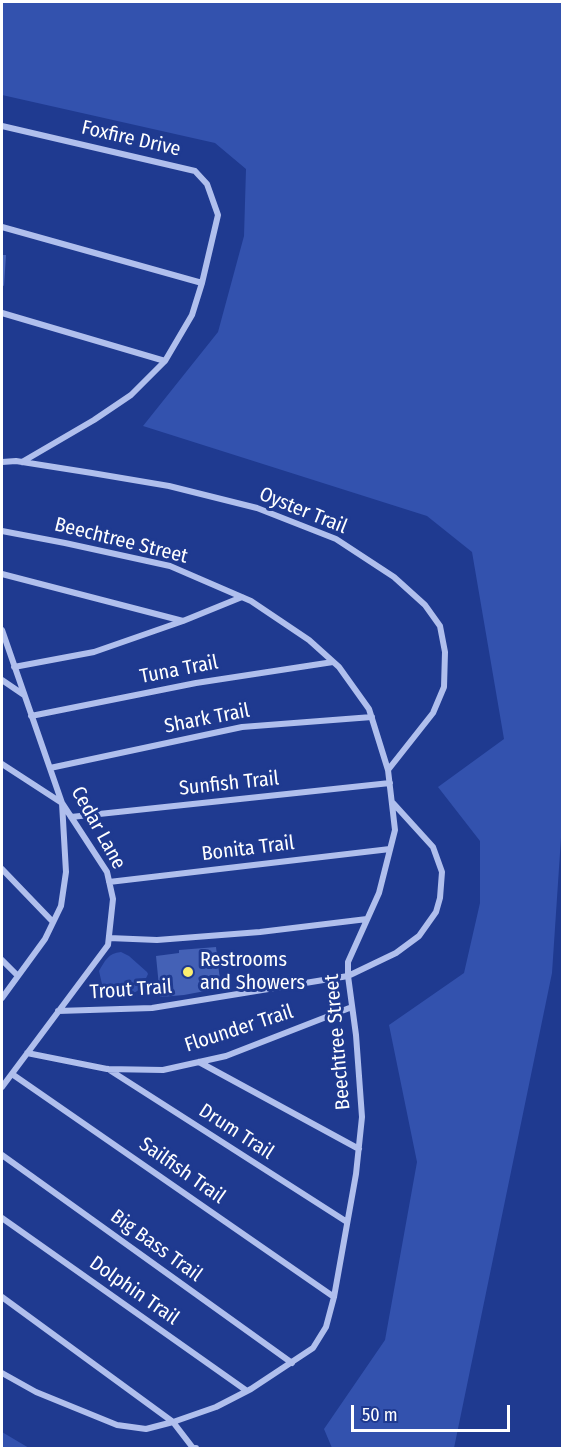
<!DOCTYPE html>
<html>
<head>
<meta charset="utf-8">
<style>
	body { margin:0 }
	#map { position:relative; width:564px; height:1450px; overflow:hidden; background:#1f3a90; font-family:"Fira Sans Condensed",sans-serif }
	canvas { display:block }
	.frame { position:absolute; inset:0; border:3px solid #fff; pointer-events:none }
	.scale { position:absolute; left:351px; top:1405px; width:159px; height:27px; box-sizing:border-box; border:3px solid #fff; border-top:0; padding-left:8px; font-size:18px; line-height:21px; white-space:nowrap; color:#fff; -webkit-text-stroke:4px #1f3a90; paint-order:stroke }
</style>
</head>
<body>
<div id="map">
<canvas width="564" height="1450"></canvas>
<div class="frame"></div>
<div class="scale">50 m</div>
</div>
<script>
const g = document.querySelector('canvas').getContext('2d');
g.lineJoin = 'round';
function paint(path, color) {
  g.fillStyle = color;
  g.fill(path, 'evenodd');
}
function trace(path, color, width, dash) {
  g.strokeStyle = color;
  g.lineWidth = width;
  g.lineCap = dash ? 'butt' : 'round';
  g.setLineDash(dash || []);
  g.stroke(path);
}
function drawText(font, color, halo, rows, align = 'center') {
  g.font = font + ' "Fira Sans Condensed",sans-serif';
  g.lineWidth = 6;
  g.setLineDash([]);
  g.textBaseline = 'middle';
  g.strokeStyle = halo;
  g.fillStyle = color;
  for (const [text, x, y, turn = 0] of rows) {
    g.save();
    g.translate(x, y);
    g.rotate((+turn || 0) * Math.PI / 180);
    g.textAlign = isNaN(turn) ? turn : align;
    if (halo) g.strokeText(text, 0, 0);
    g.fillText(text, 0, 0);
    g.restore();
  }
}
paint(new Path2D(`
	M2,2H562V823L552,973L454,1448H332L324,1429L385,1340L417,1162L389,1025L464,973L480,903V841L438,787L504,739L472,552L427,516L143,426L218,332L244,236L246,169L215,143L2,95Z
	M121,952L129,956L147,972L148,974C138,996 135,994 113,994L102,984L99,971C105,961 108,953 121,952Z
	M2,1432L29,1448H2Z`), '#3352ae');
paint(new Path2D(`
	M2,255H6L4,286L2,285Z
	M216,947L221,988L184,995L160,997L156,956L179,953V950Z`), '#4461b6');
trace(new Path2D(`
	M2,126L195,171L207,184L218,215L202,283L192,315L165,361L131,395L94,420L22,462
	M2,227L202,283
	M2,313L165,361
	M2,462L16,461L92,473L169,486L257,508L336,539L394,577L425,605L440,626L445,652L444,687L433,713L388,770
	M2,531L65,543L170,566L251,601L309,640L339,667L369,709L388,770L395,830L379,893L348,962V976L356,1035L362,1117L356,1174L334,1297L326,1327L313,1348L251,1389L216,1407L173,1422L146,1429L117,1425L36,1392L2,1373
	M2,574L183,621
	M2,630L62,803L107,872L113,899L108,945L2,1087
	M14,667L94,652L183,621L242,597
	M2,680L24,695
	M31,716L196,683L333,662
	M2,764L62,803L66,872L61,906L45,939L2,998
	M50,768L242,727L372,717
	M71,817L390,783
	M2,869L53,922
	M109,882L390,849
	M109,938L157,940L260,932L367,919
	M2,960L18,976
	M58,1011L152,1008L348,976L396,953L419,936L436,912L440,898L442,872L433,847L393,803
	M27,1053L107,1069L163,1070L226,1056L352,1007
	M199,1062L359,1149
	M108,1069L347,1222
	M12,1074L334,1297
	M2,1155L292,1363
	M2,1218L247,1391
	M2,1297L173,1422L193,1448H196`), '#b0bfed', 6);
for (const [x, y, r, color] of [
	[188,972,6,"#fbee70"]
]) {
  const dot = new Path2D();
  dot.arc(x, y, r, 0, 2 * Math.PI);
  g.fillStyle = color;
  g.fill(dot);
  trace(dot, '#1f3a90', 2);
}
drawText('20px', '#fff', '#1f3a90', [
	["Foxfire Drive",131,139,13],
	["Oyster Trail",303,511,22],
	["Beechtree Street",121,541,14],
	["Tuna Trail",179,670,-11],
	["Shark Trail",207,719,-11],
	["Sunfish Trail",229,784,-6],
	["Cedar Lane",98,828,61],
	["Bonita Trail",248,849,-7],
	["Trout Trail",131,990,-4],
	["Flounder Trail",239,1029,-18],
	["Beechtree Street",338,1042,-95],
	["Drum Trail",236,1132,33],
	["Sailfish Trail",182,1171,35],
	["Big Bass Trail",156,1246,36],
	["Dolphin Trail",134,1291,35]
]);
drawText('20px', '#fff', '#1f3a90', [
	["Restrooms",200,960],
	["and Showers",200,983]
], 'left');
</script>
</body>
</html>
